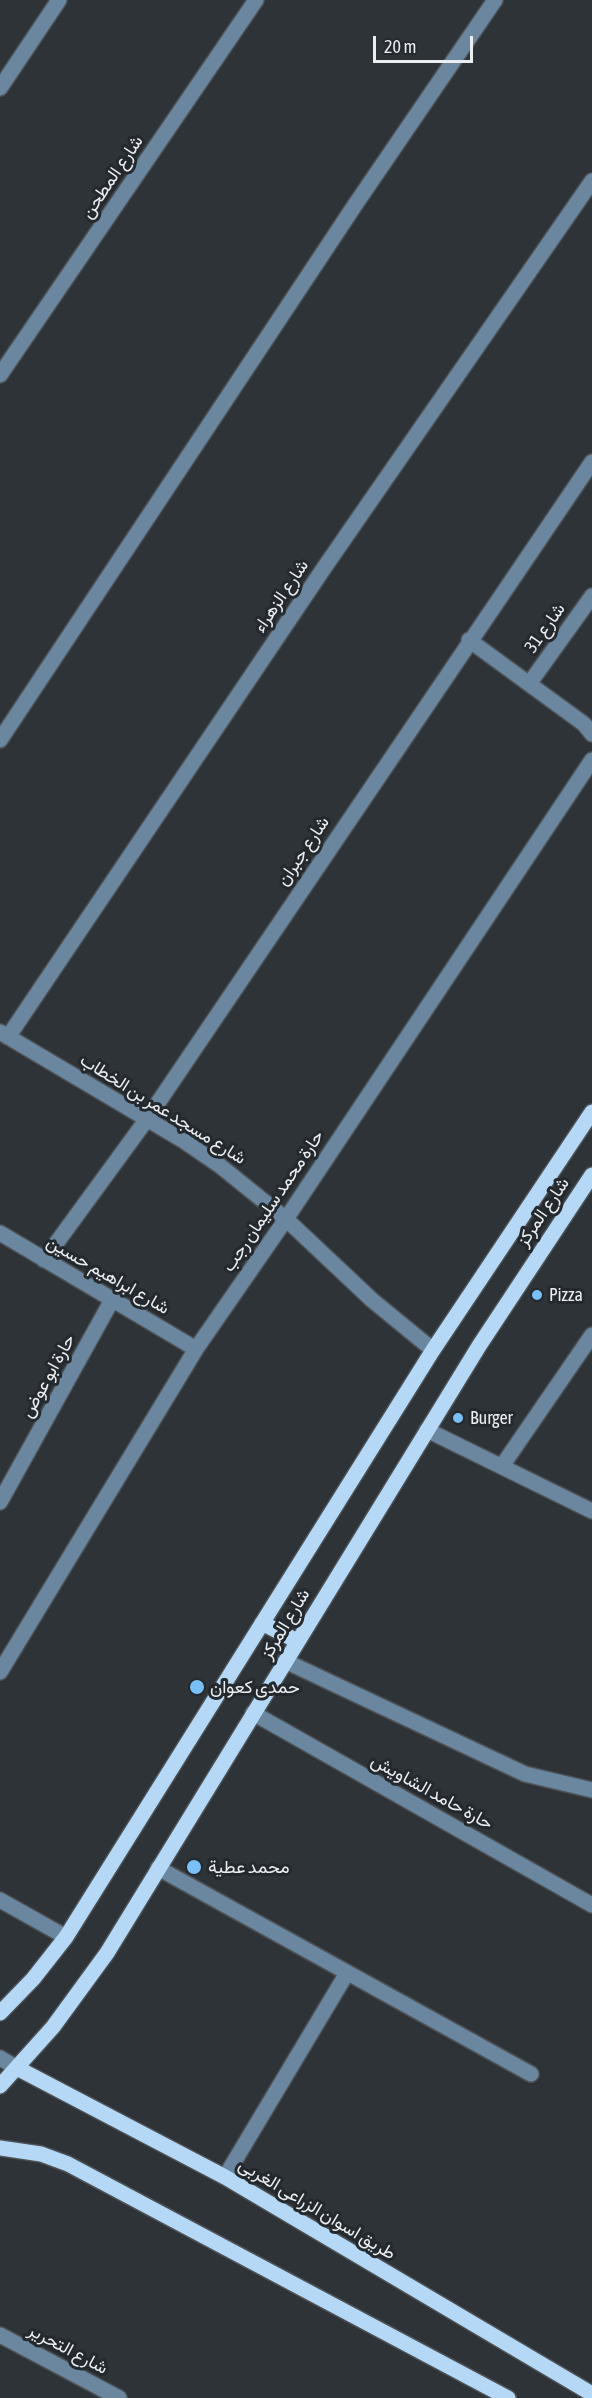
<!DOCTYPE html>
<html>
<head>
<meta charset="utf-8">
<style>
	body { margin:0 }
	#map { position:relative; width:592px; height:2398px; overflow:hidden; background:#2e3338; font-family:"Asap Condensed",sans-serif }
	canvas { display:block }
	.scale { position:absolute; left:373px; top:36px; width:100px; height:27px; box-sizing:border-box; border:3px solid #eaeef1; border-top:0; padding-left:8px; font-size:18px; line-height:21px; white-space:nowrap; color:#eaeef1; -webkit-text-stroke:4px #24292e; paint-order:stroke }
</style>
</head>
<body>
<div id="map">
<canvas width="592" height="2398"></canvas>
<div class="scale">20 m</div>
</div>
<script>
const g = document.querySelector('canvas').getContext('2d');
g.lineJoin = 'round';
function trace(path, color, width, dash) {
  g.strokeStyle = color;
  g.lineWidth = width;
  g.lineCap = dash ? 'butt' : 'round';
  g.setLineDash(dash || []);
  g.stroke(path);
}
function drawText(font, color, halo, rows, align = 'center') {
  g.font = font + ' "Asap Condensed",Vazirmatn,sans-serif';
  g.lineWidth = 6;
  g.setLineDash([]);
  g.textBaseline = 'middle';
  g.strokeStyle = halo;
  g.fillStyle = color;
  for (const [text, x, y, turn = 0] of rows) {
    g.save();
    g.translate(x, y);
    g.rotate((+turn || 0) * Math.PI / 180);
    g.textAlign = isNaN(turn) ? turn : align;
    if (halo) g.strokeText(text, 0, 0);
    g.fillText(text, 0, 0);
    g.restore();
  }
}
const minor = new Path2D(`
	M0,88L59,0
	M0,375L256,0
	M469,640L584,724L592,734
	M529,684L592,596
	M0,740L355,205L495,0
	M0,1032L184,1141L219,1165L286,1219L372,1300L433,1350
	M8,1037L324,568L592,181
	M0,1233L196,1349
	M44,1260L147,1119L592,462
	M427,1430L592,1511
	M502,1466L592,1335
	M0,1502L112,1300
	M285,1661L525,1774L592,1790
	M0,1672L196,1349L286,1219L592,760
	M253,1713L592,1905
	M158,1868L531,2074
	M0,1900L66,1937
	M0,2058L17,2068
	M225,2177L347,1973
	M0,2335L119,2398`);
const major = new Path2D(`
	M262,1623L297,1641
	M0,2013L33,1979L66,1937L433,1350L592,1112
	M17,2068L225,2177L592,2394
	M0,2086L53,2027L107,1953L479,1346L592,1175
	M0,2148L41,2154L68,2164L508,2398`);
trace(minor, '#4c5156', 18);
trace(major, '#4c5156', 18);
trace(minor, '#6a879f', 15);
trace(major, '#b5d8f6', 15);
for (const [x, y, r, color] of [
	[537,1295,6,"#79bff8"],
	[458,1418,6,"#79bff8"],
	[197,1687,8,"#79bff8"],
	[194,1867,8,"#79bff8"]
]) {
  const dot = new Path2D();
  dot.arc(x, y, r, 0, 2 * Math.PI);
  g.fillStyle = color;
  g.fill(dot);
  trace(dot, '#24292e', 2);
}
drawText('18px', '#eaeef1', '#24292e', [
	["شارع المطحن",112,177,-56],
	["شارع الزهراء",281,596,-56],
	["شارع 31",545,628,-55],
	["شارع جبران",303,851,-56],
	["شارع مسجد عمر بن الخطاب",163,1109,32],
	["حارة محمد سليمان رجب",273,1201,-56],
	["شارع المركز",543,1212,-56],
	["شارع ابراهيم حسين",108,1275,30],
	["حارة ابو عوض",48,1376,-61],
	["شارع المركز",285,1624,-59],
	["حارة حامد الشاويش",432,1792,29],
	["طريق اسوان الزراعى الغربى",317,2209,31],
	["شارع التحرير",68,2349,28]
]);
drawText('18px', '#eaeef1', '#24292e', [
	["Pizza",549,1295],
	["Burger",470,1418],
	["حمدى كعوان",210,1687],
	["محمد عطية",208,1867]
], 'left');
</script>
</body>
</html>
